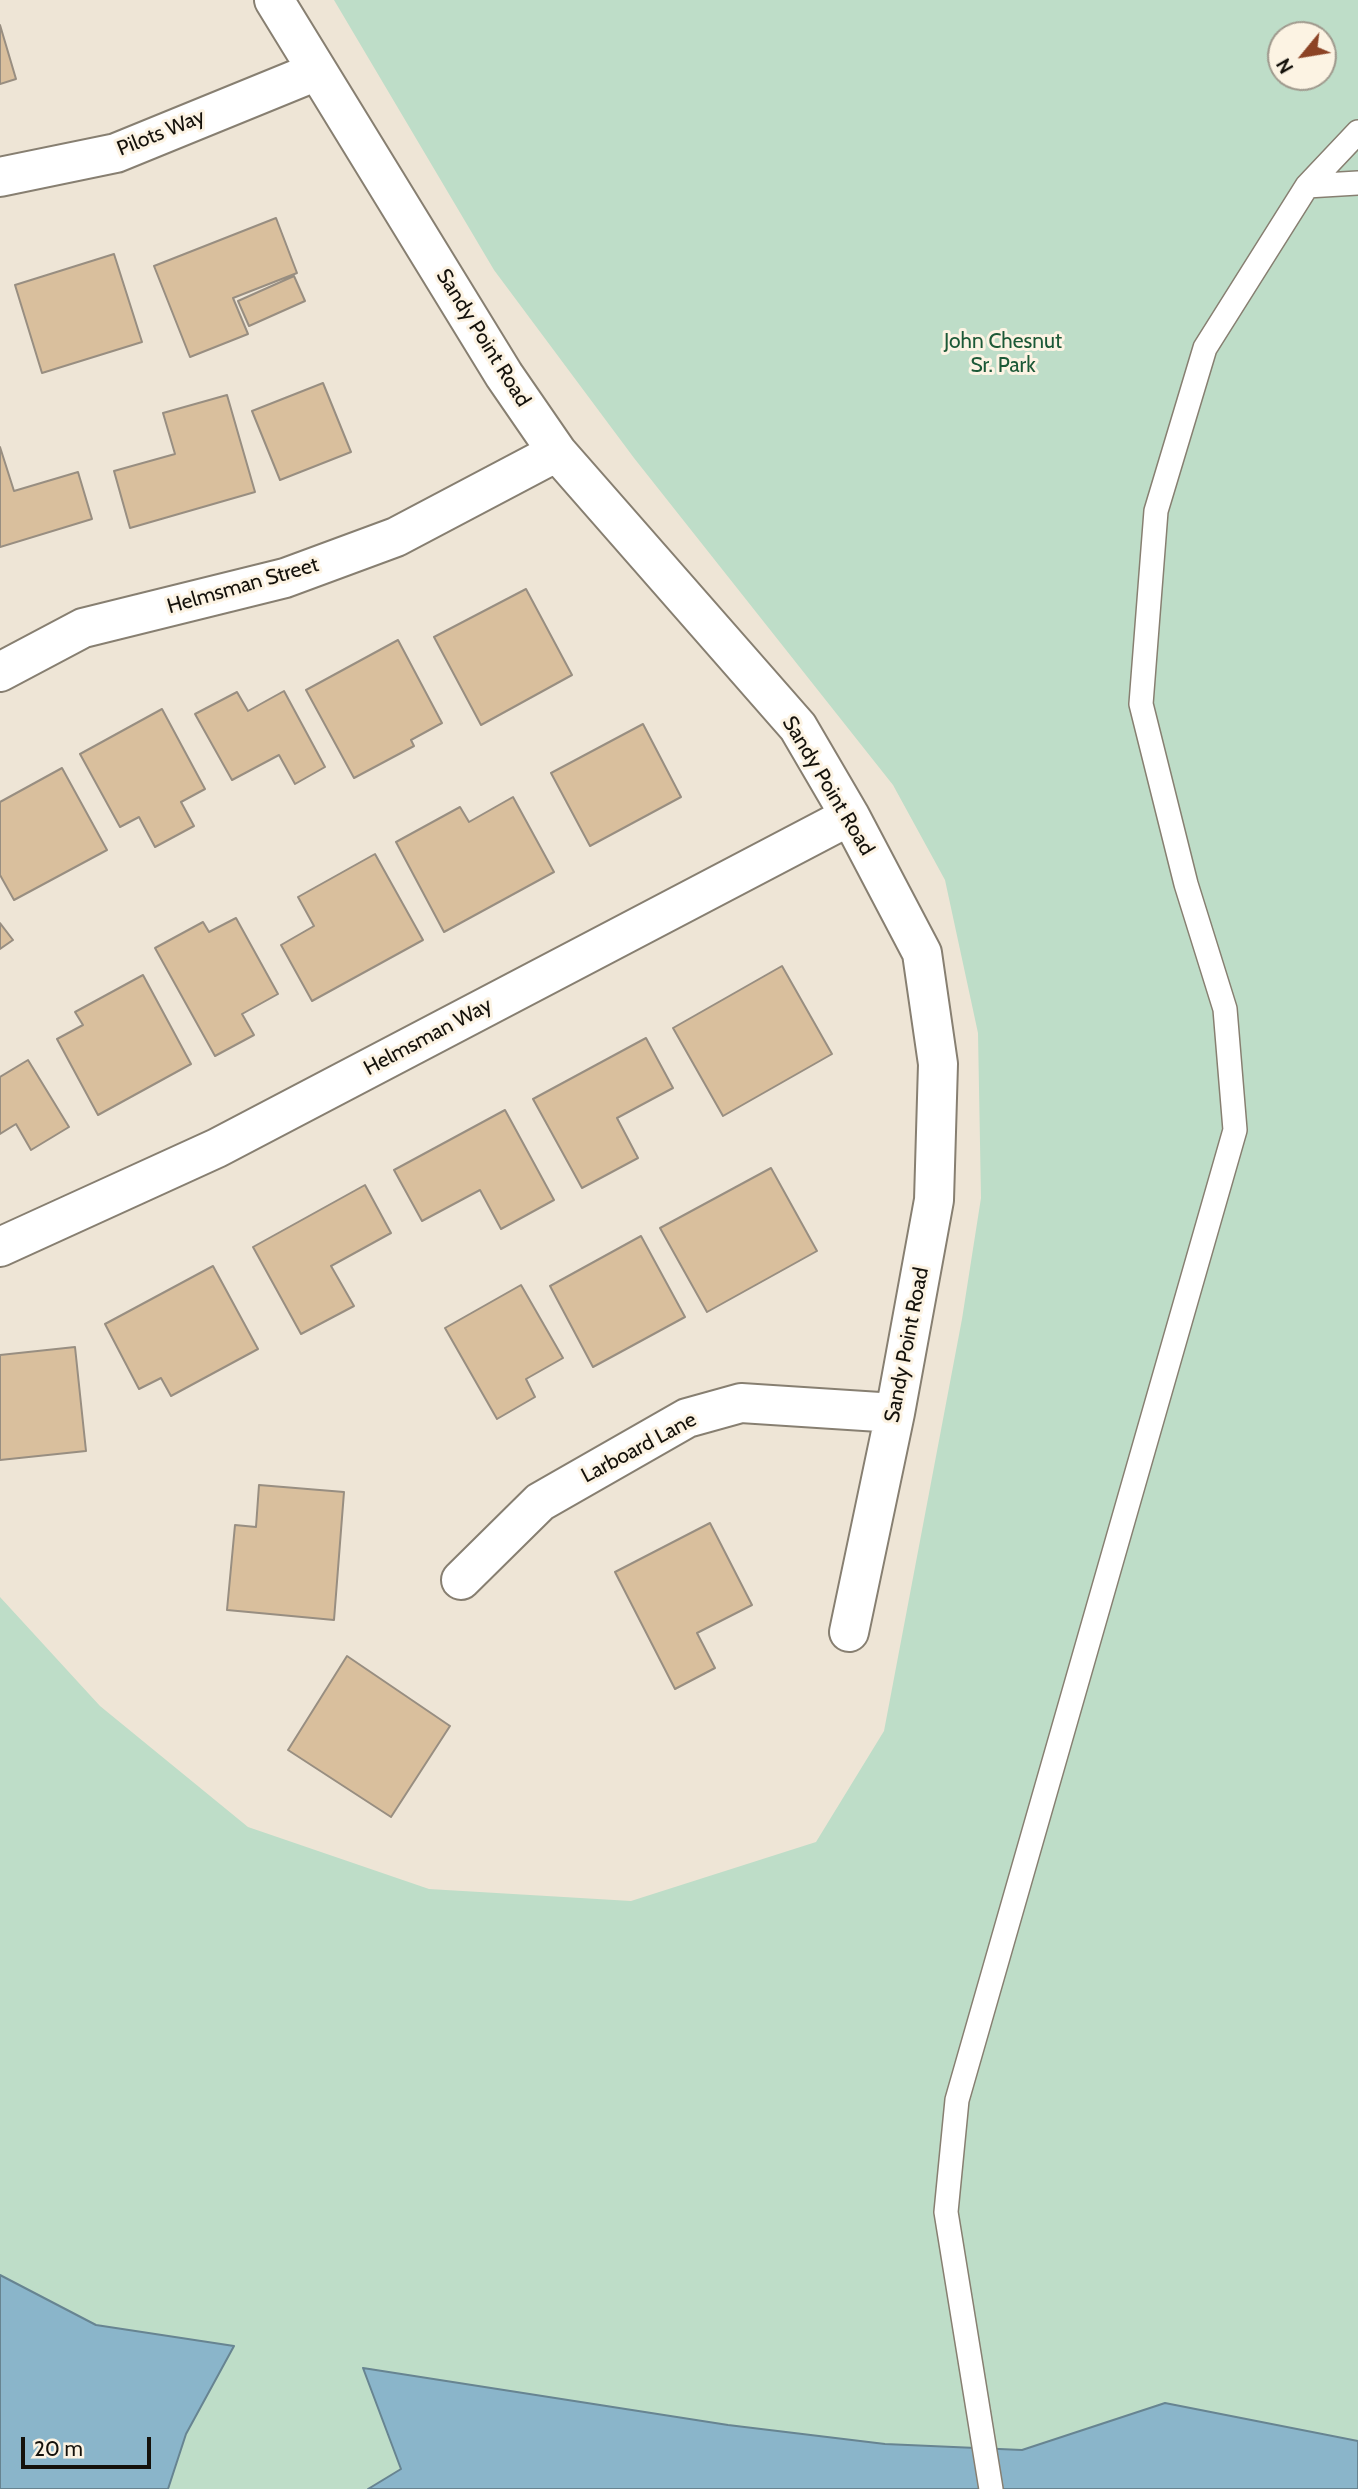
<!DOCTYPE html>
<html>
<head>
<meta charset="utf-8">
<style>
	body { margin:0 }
	#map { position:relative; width:1358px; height:2489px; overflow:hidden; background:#eee5d6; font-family:Cabin,sans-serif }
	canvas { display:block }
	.north { position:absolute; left:1267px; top:21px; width:70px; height:70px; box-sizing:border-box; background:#fcf3e3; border:2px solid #9f998d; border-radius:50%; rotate:240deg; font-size:19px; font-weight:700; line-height:28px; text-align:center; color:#14110b }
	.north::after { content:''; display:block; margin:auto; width:24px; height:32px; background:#8c4325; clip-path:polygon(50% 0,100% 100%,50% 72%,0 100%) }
	.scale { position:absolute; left:21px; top:2437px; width:130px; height:32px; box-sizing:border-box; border:4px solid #14110b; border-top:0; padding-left:9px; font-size:21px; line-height:24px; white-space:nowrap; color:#14110b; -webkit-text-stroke:5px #fcf3e3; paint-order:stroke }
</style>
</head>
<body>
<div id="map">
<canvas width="1358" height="2489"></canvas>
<div class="north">N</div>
<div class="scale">20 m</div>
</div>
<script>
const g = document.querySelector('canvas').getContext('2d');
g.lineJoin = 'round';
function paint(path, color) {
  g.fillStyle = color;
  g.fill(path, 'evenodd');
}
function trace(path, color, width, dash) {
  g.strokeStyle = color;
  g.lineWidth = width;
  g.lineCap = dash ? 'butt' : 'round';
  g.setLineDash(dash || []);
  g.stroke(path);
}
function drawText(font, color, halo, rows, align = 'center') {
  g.font = font + ' Cabin,sans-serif';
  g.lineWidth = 6;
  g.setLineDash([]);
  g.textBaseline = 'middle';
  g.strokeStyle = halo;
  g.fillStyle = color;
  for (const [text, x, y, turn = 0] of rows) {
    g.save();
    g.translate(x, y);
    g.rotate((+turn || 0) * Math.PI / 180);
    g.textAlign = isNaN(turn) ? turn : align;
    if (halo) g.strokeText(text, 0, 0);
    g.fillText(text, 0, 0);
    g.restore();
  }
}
paint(new Path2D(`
	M334,0H1358V2489H0V1597L100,1706L248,1827L429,1889L631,1901L816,1842L884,1731L962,1319L981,1198L978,1033L945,880L893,785L634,458L494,270ZM1281,35H1323V77H1281Z`), '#beddc8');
const water = new Path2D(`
	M0,2275L96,2325L234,2346L186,2434L168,2489H0Z
	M363,2368L728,2425L885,2444L1022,2450L1165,2403L1358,2441V2489H368L401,2469Z`);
paint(water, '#8ab5ca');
trace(water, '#678491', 2);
const building = new Path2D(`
	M0,25L16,79L0,84Z
	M276,218L297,273L233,298L248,334L190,357L154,266Z
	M114,254L142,342L42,373L15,285Z
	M294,276L305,301L249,326L238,301Z
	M323,383L351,452L280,480L252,411Z
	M227,395L255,492L130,528L114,471L175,454L163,413Z
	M0,447L14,491L78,472L92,519L0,547Z
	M526,589L572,675L481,725L434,637Z
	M398,640L442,723L411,740L414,746L354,778L306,690Z
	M284,691L325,767L295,784L279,755L232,780L195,714L237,692L248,711Z
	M162,709L205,789L181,802L194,826L155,847L139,817L120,827L80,754Z
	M643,724L681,797L590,846L551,773Z
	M62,768L107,850L14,900L0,875V802Z
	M513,797L554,872L444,932L396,842L460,807L469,822Z
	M375,854L423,940L312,1001L281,945L314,926L298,897Z
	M236,918L278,994L242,1014L254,1035L215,1056L155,948L203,922L209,932Z
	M0,923L13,940L0,949Z
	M782,966L832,1054L723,1116L673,1028Z
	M143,975L191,1064L98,1115L57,1039L83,1025L75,1012Z
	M646,1038L673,1088L617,1118L638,1158L582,1188L533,1099Z
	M28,1060L69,1127L31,1150L16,1124L0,1134V1077Z
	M505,1110L554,1200L501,1229L480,1190L422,1221L394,1170Z
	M771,1168L817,1251L707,1312L660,1228Z
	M365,1185L391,1233L331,1266L354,1306L301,1334L253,1247Z
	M641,1236L685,1317L593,1367L550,1286Z
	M213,1266L258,1349L171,1396L161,1378L139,1389L105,1324Z
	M521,1285L563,1358L526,1379L535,1397L497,1419L445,1328Z
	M75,1347L86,1451L0,1460V1355Z
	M259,1485L344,1492L334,1620L227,1610L235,1525L256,1527Z
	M710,1523L752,1605L697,1633L715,1668L675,1689L615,1572Z
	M347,1656L450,1726L391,1817L288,1750Z`);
paint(building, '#d9bf9d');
trace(building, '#988e81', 2);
const service = new Path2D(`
	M1307,186L1358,183
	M991,2489L946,2212L957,2100L1235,1130L1225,1009L1186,884L1141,704L1156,511L1205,348L1307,186L1358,132`);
const minor = new Path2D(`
	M274,0L504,375L557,452L798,727L850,816L922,953L938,1064L934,1200L895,1413L849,1632
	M0,177L116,153L317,71
	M0,672L83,628L285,578L396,537L557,452
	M0,1247L217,1148L850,816
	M461,1580L540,1502L687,1418L741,1403L895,1413`);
trace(service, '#877f71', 26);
trace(minor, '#877f71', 42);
trace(service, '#fff', 23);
trace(minor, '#fff', 38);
drawText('21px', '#14110b', '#fcf3e3', [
	["Pilots Way",161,133,-22],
	["Sandy Point Road",483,338,58],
	["Helmsman Street",243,586,-16],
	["Sandy Point Road",828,786,59],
	["Helmsman Way",428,1037,-28],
	["Sandy Point Road",907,1345,-79],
	["Larboard Lane",639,1448,-28]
]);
drawText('21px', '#1c5937', '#fcf3e3', [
	["John Chesnut",1003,342],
	["Sr. Park",1003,366]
]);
</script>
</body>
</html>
